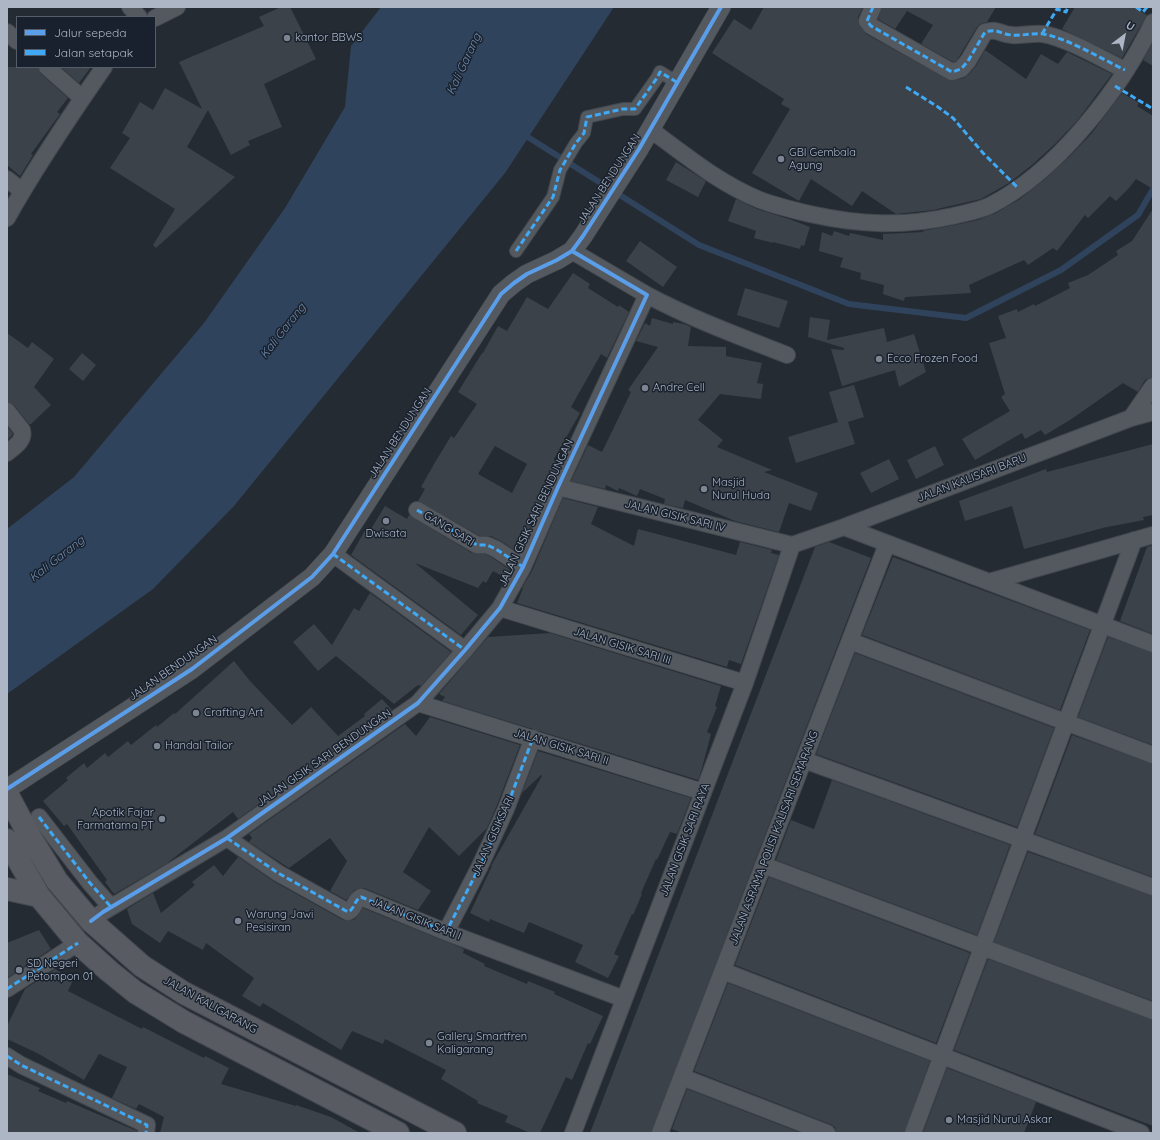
<!DOCTYPE html>
<html>
<head>
<meta charset="utf-8">
<style>
	body { margin:0 }
	#map { position:relative; width:1160px; height:1140px; overflow:hidden; background:#252b32; font-family:Quicksand,sans-serif }
	canvas { display:block }
	.frame { position:absolute; inset:0; border:8px solid #adb6c5; pointer-events:none }
	.legend { position:absolute; left:16px; top:16px; width:140px; height:52px; box-sizing:border-box; background:#18212d; border:1px solid #545d6a; margin:0; padding:5px 7px; list-style:none; font-size:12px; color:#adb6c5 }
	.legend li { display:flex; align-items:center; gap:8px; height:20px }
	.legend b { width:20px; border:1px solid #545d6a }
	.north { position:absolute; left:1104px; top:16px; width:40px; height:40px; -webkit-text-stroke:3px #18212d; paint-order:stroke; rotate:32deg; font-size:11px; font-weight:700; line-height:16px; text-align:center; color:#adb6c5 }
	.north::after { content:''; display:block; margin:auto; width:14px; height:18px; background:#adb6c5; clip-path:polygon(50% 0,100% 100%,50% 72%,0 100%) }
</style>
</head>
<body>
<div id="map">
<canvas width="1160" height="1140"></canvas>
<div class="frame"></div>
<ul class="legend">
<li><b style="height:5px;background:#5a9eea"></b>Jalur sepeda</li>
<li><b style="height:5px;background:#3fa9f5"></b>Jalan setapak</li>
</ul>
<div class="north">U</div>
</div>
<script>
const g = document.querySelector('canvas').getContext('2d');
g.lineJoin = 'round';
function paint(path, color) {
  g.fillStyle = color;
  g.fill(path, 'evenodd');
}
function trace(path, color, width, dash) {
  g.strokeStyle = color;
  g.lineWidth = width;
  g.lineCap = dash ? 'butt' : 'round';
  g.setLineDash(dash || []);
  g.stroke(path);
}
function drawText(font, color, halo, rows, align = 'center') {
  g.font = font + ' Quicksand,sans-serif';
  g.lineWidth = 3;
  g.setLineDash([]);
  g.textBaseline = 'middle';
  g.strokeStyle = halo;
  g.fillStyle = color;
  for (const [text, x, y, turn = 0] of rows) {
    g.save();
    g.translate(x, y);
    g.rotate((+turn || 0) * Math.PI / 180);
    g.textAlign = isNaN(turn) ? turn : align;
    if (halo) g.strokeText(text, 0, 0);
    g.fillText(text, 0, 0);
    g.restore();
  }
}
paint(new Path2D(`
	M381,7H614L505,173L234,506L153,589L7,694V529L74,477L204,323L285,208L345,107L351,46Z`), '#30435c');
trace(new Path2D(`
	M523,134L699,245L849,304L966,318L1061,270L1138,215L1153,189`), '#30435c', 6);
paint(new Path2D(`
	M281,7H290L316,59L264,84L282,127L248,141L250,145L231,155L208,110L187,147L235,177L156,248L153,245L175,209L110,168L130,138L122,133L140,102L153,110L165,88L202,109L179,62L264,26L259,17Z
	M764,7H863L858,17V23L866,34L951,81L964,78L968,75L976,66L985,50L1026,79L1041,54L1058,64L1067,52L1112,74L1077,121L1055,144L1032,165L1009,183L981,199L933,210L896,214L862,191L852,206L811,179L799,201L752,173L790,109L781,104L784,99L712,53L734,19L751,30Z
	M882,7H996L987,22L980,24L977,27L960,55L956,61L953,62L921,44L933,25L907,11L895,29L878,19Z
	M1075,7H1133L1147,15L1122,58L1062,29Z
	M1153,42V66L1143,60Z
	M7,67H38L41,74L68,98L57,112L60,114L31,154L33,155L20,176L7,165Z
	M61,67H91L79,83Z
	M1122,93L1139,103L1137,106L1153,116V189L1136,179L1129,188L1116,201L1110,196L1088,218L1085,215L1057,251L1053,248L1028,265L1024,260L969,285L971,293L905,297L904,301L883,294L884,285L860,279L861,273L840,267L843,258L819,251L822,232L832,236L834,231L849,236L850,233L883,240V234L924,232L922,231L955,225L978,220L994,214L1020,199L1044,180L1068,158L1092,133Z
	M676,162L706,181L698,197L666,180Z
	M736,199L757,209L789,219L810,227L804,246L801,245L800,249L773,242V243L754,238L756,231L728,221Z
	M1153,209V377L1149,378L1145,380L1138,392L1123,383L1070,420L1045,435L1041,430L1025,439L1022,433L975,460L962,439L1010,411L1001,397L1005,394L989,343L1006,338L998,316L1017,309L1018,312L1034,304L1035,306L1070,288L1068,283L1088,275L1118,255L1116,251L1132,241Z
	M640,241L677,267L663,287L626,261Z
	M573,273L590,284L588,288L618,307L619,305L629,312L607,358L601,354L571,407L580,413L554,459L559,462L519,553L501,541L491,536H480L418,501L425,489L421,487L434,464L451,436L454,438L477,404L458,392L482,353H483L498,326L507,331L527,297L548,309ZM495,446L527,464L512,493L478,474Z
	M745,288L788,301L779,328L737,315Z
	M810,317L830,320L827,340L884,328L887,342L914,334L926,372L899,387L895,370L842,386L831,349L844,350V348L808,337Z
	M652,318L673,324V322L684,324L691,327L688,346L726,347V356L762,363L757,383L763,384L761,399L720,394L698,420L723,440L717,447L772,470L764,472L818,493L811,511L789,503L779,532L735,521L685,500L683,508L664,504L665,499L640,489L637,496L619,488L618,491L606,485L605,489L571,481L588,445L602,452L631,392L628,390L658,347L636,341L645,323L650,326Z
	M7,333L28,348L32,342L54,359L34,387L51,405L31,424H29L14,405L7,402Z
	M82,353L96,365L83,381L69,369Z
	M854,385L864,417L848,422L855,444L796,463L788,437L838,422L829,392Z
	M7,426L13,434L7,441Z
	M1153,444V515L1143,517L1144,520L1102,528H1103L1024,549L1012,506L965,521L959,501L1046,469L1047,472Z
	M935,446L944,465L916,479L907,460Z
	M889,459L899,479L871,493L860,473Z
	M563,498L598,507L591,524L634,546L638,529L736,555L740,542L772,550L771,553L779,555L741,664L729,660L727,667L517,603L523,588H522L532,571Z
	M385,506L407,519L409,515L472,553L485,554L491,557L510,570L506,578L493,571L486,583L483,581L478,588L415,563L478,615L461,635L351,555L367,527L371,529Z
	M829,542L871,558L651,1133H590L815,547Z
	M1153,545V634L1120,621L1147,547Z
	M893,557L1090,630L1060,710L862,635Z
	M370,593L451,652L421,686L418,685L394,704L336,656L318,671L293,642L314,624L332,645L354,608L359,611Z
	M550,633L721,686L715,706L717,707L707,732L711,734L702,768L698,780L442,701L445,697L439,694L488,637Z
	M1108,637L1153,653V745L1078,717Z
	M855,653L1054,728L1017,827L816,754Z
	M234,661L250,681L292,725L311,707L338,736L365,716L364,714L382,699L392,710L238,819L233,812L166,864L114,894L105,882L107,880L67,824L64,826L43,801L68,780L66,778L84,763L87,768L105,753L108,757L128,741L131,745L156,725L157,727L174,713L175,714Z
	M430,717L520,745L497,805L487,828L459,856L429,827L403,872L431,891L418,910L364,888H360L354,890L346,900L330,891L347,861L330,838L289,868L249,842L252,838L249,834L405,724L416,736Z
	M1072,735L1153,764V877L1035,834Z
	M538,751L691,798L677,834L670,832L657,860L656,859L641,893L642,894L633,915L632,914L614,954L619,956L608,978L575,962L583,945L529,922L524,933L490,919L489,922L470,913L492,866H491L542,776L541,775L522,793Z
	M832,780L1010,845L977,935L776,860L791,820L814,829Z
	M1028,852L1153,896V1001L994,942Z
	M238,857L273,881L343,920L349,921L355,919L363,908L464,949L463,953L485,964L484,966L527,984L528,981L555,992L554,994L603,1016L590,1044L588,1043L572,1080L566,1077L540,1133H530L505,1122L508,1116L477,1103L478,1101L441,1079L446,1070L385,1039L383,1044L352,1031L341,1050L263,1003L260,1007L242,996L254,978L206,943L203,950L168,931L160,943L132,924L127,909L153,893L161,913L195,885L192,882L214,865L223,876Z
	M769,877L970,953L936,1043L735,965Z
	M39,930L51,949L7,978V943Z
	M988,959L1153,1020V1126L954,1050Z
	M55,969L73,980L68,991L142,1029L143,1027L204,1058L205,1056L229,1068L221,1084L296,1106V1105L331,1117L360,1133H160L164,1117L139,1104L136,1109L112,1098L127,1067L99,1054L84,1080L37,1053L7,1039V1026L25,989Z
	M728,983L930,1061L904,1133H836L835,1127L830,1124L694,1071Z
	M947,1068L1036,1102L1024,1133H923Z
	M7,1074L40,1088L38,1091L66,1103L67,1101L137,1131V1133H7Z
	M687,1089L801,1133H683L672,1129Z`), '#3c4249');
const pedestrian = new Path2D(`
	M516,251L553,197L560,170L576,143L584,133L587,117L623,109H635L657,78L660,72L678,83`);
const minor = new Path2D(`
	M130,7L139,17
	M873,7L867,21L871,26L952,72L961,69L968,61L985,32C998,28 999,34 1012,35C1021,36 1032,33 1043,34C1067,38 1102,59 1125,70
	M155,18L177,7
	M7,32L17,41
	M47,67L82,98
	M651,130C685,155 720,184 760,200C776,206 793,210 810,214C860,225 903,227 953,216C965,213 978,211 989,206C1056,173 1121,89 1153,22
	M7,179L22,191
	M7,218C36,166 70,116 104,67
	M647,295C692,319 739,336 787,355
	M7,411L22,430C25,441 14,447 7,453
	M1131,418L1153,386
	M558,487L792,545
	M417,510L477,545H487L496,549L523,567
	M844,527L1153,644
	M792,545L844,527L1131,418L1153,412
	M333,554L465,650
	M989,582L1153,535
	M500,608L745,683
	M850,641L1153,755
	M418,703L703,792
	M804,760L1153,887
	M39,817L90,883L111,907
	M227,838L278,873L348,912C355,909 354,900 361,897L446,932L624,999
	M763,865L1153,1011
	M91,921L103,912L227,838L418,703L465,650L500,608L523,567L558,487L647,295L572,251
	M446,932L479,868L506,809L533,738
	M723,971L1141,1133
	M7,989L78,943
	M7,1056L21,1065L147,1125L146,1133
	M682,1077L827,1133
	M573,1133L745,683L792,545
	M660,1133L887,544
	M913,1133L1134,540`);
const tertiary = new Path2D(`
	M7,789L192,669L312,577L333,554L501,294L514,283L527,274L557,260L572,251L583,236L639,149L721,7`);
const trunk = new Path2D(`
	M7,794L29,835L57,881L91,921L142,966L184,993L455,1133
	M7,840L39,896L78,943L109,971L135,992L184,1022L398,1133
	M7,889L39,896`);
trace(pedestrian, '#42474d', 14);
trace(minor, '#42474d', 18);
trace(tertiary, '#42474d', 20);
trace(trunk, '#41464e', 24);
trace(pedestrian, '#545960', 12);
trace(minor, '#545960', 16);
trace(tertiary, '#545960', 19);
trace(trunk, '#585c62', 22);
trace(new Path2D(`
	M873,7L867,21L871,26L952,72L961,69L968,61L985,32C998,28 999,34 1012,35C1021,36 1032,33 1043,34C1067,38 1102,59 1125,70
	M1136,7L1143,12L1147,7
	M1042,34L1057,9L1066,12L1068,7
	M1115,86L1153,109
	M906,87L938,107L953,118L983,153L1018,188
	M516,251L553,197L560,170L576,143L584,133L587,117L623,109H635L657,78L660,72L678,83
	M417,510L477,545H487L496,549L523,567
	M333,554L465,650
	M39,817L90,883L111,907
	M227,838L278,873L348,912C355,909 354,900 361,897L446,932L479,868L506,809L533,738
	M7,989L78,943
	M7,1056L21,1065L147,1125L146,1133`), '#3fa9f5', 3, [6, 3]);
trace(new Path2D(`
	M7,789L192,669L312,577L333,554L501,294L514,283L527,274L557,260L572,251L583,236L639,149L721,7
	M91,921L103,912L227,838L418,703L465,650L500,608L523,567L558,487L647,295L572,251`), '#5a9eea', 4);
for (const [x, y, r, color] of [
	[287,38,4,"#7d8592"],
	[781,159,4,"#7d8592"],
	[879,359,4,"#7d8592"],
	[645,388,4,"#7d8592"],
	[704,489,4,"#7d8592"],
	[386,521,4,"#7d8592"],
	[196,713,4,"#7d8592"],
	[157,746,4,"#7d8592"],
	[162,819,4,"#7d8592"],
	[238,921,4,"#7d8592"],
	[19,970,4,"#7d8592"],
	[429,1043,4,"#7d8592"],
	[949,1120,4,"#7d8592"]
]) {
  const dot = new Path2D();
  dot.arc(x, y, r, 0, 2 * Math.PI);
  g.fillStyle = color;
  g.fill(dot);
  trace(dot, '#18212d', 1.5);
}
drawText('11px', '#adb6c5', '#18212d', [
	["kantor BBWS",295,38],
	["GBI Gembala",789,153],
	["Agung",789,166],
	["Ecco Frozen Food",887,359],
	["Andre Cell",653,388],
	["Masjid",712,483],
	["Nurul Huda",712,496],
	["Dwisata",386,534,"center"],
	["Crafting Art",204,713],
	["Handal Tailor",165,746],
	["Apotik Fajar",154,813,"right"],
	["Farmatama PT",154,826,"right"],
	["Warung Jawi",246,915],
	["Pesisiran",246,928],
	["SD Negeri",27,964],
	["Petompon 01",27,977],
	["Gallery Smartfren",437,1037],
	["Kaligarang",437,1050],
	["Masjid Nurul Askar",957,1120]
], 'left');
drawText('11px', '#adb6c5', '#18212d', [
	["JALAN BENDUNGAN",609,179,-57],
	["JALAN BENDUNGAN",400,433,-57],
	["JALAN KALISARI BARU",972,478,-21],
	["JALAN GISIK SARI BENDUNGAN",536,513,-65],
	["JALAN GISIK SARI IV",675,516,14],
	["GANG SARI",449,529,31],
	["JALAN GISIK SARI III",622,646,17],
	["JALAN BENDUNGAN",173,668,-35],
	["JALAN GISIK SARI II",561,747,17],
	["JALAN GISIK SARI BENDUNGAN",324,758,-35],
	["JALAN GISIKSARI",493,836,-66],
	["JALAN ASRAMA POLISI KALISARI SEMARANG",774,838,-69],
	["JALAN GISIK SARI RAYA",685,840,-69],
	["JALAN GISIK SARI I",416,919,22],
	["JALAN KALIGARANG",210,1005,29]
]);
drawText('italic 12px', '#738eb0', '#18212d', [
	["Kali Garang",464,64,-65],
	["Kali Garang",283,331,-52],
	["Kali Garang",57,559,-38]
]);
</script>
</body>
</html>
